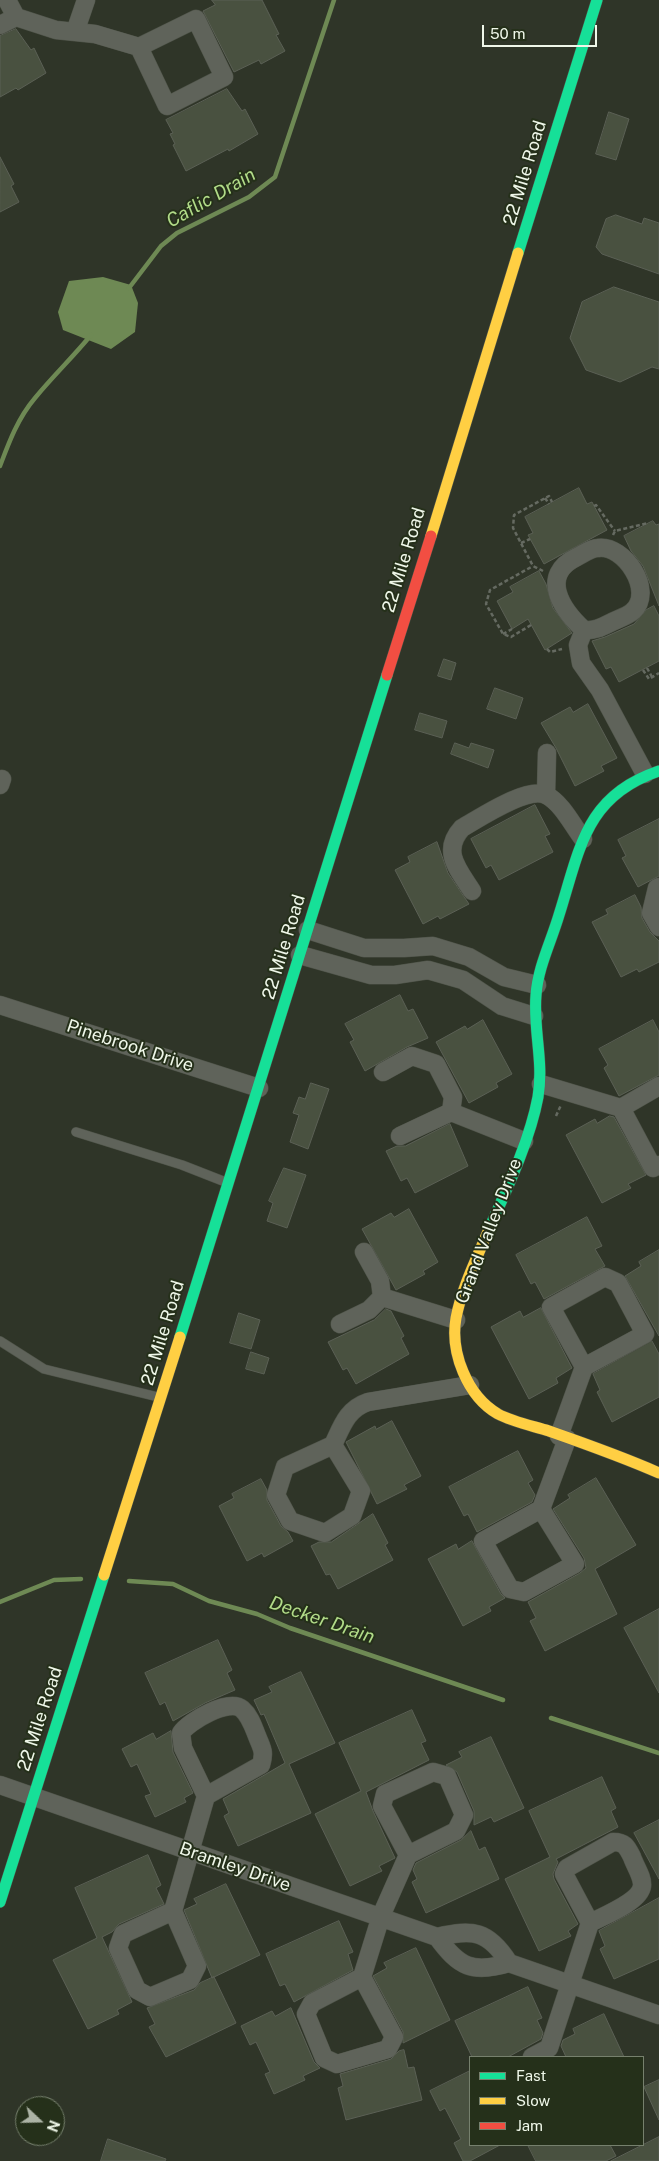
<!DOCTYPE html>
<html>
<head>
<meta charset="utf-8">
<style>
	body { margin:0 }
	#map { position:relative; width:659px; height:2161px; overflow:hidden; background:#2f3528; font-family:"Public Sans",sans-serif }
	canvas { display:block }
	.legend { position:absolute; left:469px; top:2056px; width:175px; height:90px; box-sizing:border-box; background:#25301a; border:1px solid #76806d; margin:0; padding:6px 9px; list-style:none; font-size:15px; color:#eff7e9 }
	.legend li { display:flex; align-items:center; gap:10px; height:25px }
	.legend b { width:25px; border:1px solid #76806d }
	.north { position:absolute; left:15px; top:2096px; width:50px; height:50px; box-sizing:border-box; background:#25301a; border:1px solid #76806d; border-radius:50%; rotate:111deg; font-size:14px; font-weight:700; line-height:20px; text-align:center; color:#eff7e9 }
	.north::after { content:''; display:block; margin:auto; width:18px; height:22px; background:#acb3a5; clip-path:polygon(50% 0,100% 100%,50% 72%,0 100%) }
	.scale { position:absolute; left:482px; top:25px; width:115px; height:22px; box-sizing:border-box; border:2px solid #eff7e9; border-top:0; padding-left:6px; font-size:15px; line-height:18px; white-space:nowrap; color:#eff7e9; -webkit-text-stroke:4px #25301a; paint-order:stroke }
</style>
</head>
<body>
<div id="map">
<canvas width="659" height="2161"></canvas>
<ul class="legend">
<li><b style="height:6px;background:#16e098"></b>Fast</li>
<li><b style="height:6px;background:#ffcf43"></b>Slow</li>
<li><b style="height:6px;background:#f24e42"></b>Jam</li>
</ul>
<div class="north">N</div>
<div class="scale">50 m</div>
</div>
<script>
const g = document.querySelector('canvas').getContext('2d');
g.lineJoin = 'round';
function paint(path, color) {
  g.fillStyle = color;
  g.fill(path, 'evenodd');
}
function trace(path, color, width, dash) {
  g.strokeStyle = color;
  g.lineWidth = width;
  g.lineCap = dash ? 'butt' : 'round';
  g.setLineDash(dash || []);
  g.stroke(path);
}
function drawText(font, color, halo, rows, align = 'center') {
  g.font = font + ' "Public Sans",sans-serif';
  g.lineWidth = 4;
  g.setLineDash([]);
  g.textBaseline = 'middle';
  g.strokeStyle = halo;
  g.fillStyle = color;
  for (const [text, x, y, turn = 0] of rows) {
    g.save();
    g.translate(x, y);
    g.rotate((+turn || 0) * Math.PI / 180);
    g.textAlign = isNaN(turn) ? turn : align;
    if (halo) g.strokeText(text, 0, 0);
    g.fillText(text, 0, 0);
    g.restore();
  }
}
paint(new Path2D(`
	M103,277L131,285L138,303L135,332L111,349L63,330L58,312L69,281Z`), '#6e8954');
trace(new Path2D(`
	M129,288L161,246L177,233L249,197L275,177L334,0
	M0,466C9,442 18,418 35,398C53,376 73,357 91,335
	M129,1581L173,1584L209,1601L257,1614L290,1628L503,1700
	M0,1602L54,1580L81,1579
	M551,1718L659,1753`), '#6e8954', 4.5);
const building = new Path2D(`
	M212,0H262L279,34L276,35L285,51L261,64L259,60L234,72L203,11L215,5Z
	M16,29L31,50L34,48L46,73L18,90L16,88L0,97V36Z
	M227,89L242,111L245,109L258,134L229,151L228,149L186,171L173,145L175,144L170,134L173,133L166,120Z
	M609,112L629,119L616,160L596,154Z
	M0,157L14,184L11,186L19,202L0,212Z
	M616,215L642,224L644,218L659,223V274L602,254L596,247L606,219Z
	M614,287L659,302V369L652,367L620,382L586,370L570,338L582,302Z
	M579,488L587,504L592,502L607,530L544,564L528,535L533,533L525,517Z
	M653,521L656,525L659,524V606L643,566L631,551L624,536Z
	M539,571L546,584L553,608L572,633L545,650L528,619L512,629L497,601L513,592L510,587Z
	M654,606L659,616V661L619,682L611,667L606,669L592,641L605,637L634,624L646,610Z
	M444,659L456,663L451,680L438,676Z
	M495,688L523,698L516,719L487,709Z
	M588,704L617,758L601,766L604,771L575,786L556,748L541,723L570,707L573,712Z
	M420,713L447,721L442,738L415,730Z
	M455,743L469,748L471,743L494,750L488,768L451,754Z
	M535,805L550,834L545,836L553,852L499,880L491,865L486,868L471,839Z
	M659,819V876L638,887L622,858L626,856L618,840Z
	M437,842L448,873L469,904L440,919L438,916L423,924L395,870L410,862L408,857Z
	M635,895L641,907L642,918L650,932L659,941V962L639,972L637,969L621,977L592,922L608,914L606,910Z
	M400,995L408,1011L413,1009L428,1038L407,1047L365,1071L350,1042L354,1040L345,1024Z
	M483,1020L512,1074L496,1083L498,1087L469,1103L436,1042L465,1026L467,1029Z
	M653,1020L659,1032V1075L619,1096L604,1068L608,1065L599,1049Z
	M311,1083L329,1089L308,1149L290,1142L299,1115L293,1113L299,1097L305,1099Z
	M610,1116L614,1117L646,1175L628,1184L631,1188L602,1203L566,1135L595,1119L597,1123Z
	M450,1124L468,1166L415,1193L407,1178L401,1181L386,1151L397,1146H405Z
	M284,1168L306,1175L287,1228L267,1221L273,1203L269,1201Z
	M409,1209L438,1262L423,1271L425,1274L396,1290L362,1229L391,1213L394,1217Z
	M587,1217L602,1246L595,1249L605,1266L544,1299L535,1282L531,1284L516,1255Z
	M659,1250V1336L625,1276L641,1266L639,1262Z
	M541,1308L572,1368L556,1378L558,1383L529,1399L491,1327L520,1311L523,1317Z
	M386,1309L391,1311L404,1336L401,1338L409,1354L356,1384L347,1368L343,1370L328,1342L374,1320Z
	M239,1313L260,1320L251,1349L230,1343Z
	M652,1341L659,1354V1397L612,1422L597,1392L600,1390L593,1374Z
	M251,1352L269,1358L264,1374L246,1369Z
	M392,1421L421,1476L404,1485L407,1489L377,1504L346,1442L375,1426L376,1429Z
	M518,1451L533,1480L528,1483L535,1495L532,1502L477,1532L468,1514L464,1516L449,1487Z
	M596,1478L636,1545L595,1569L617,1614L545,1651L530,1621L536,1618L528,1602L580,1573L586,1568L584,1558L553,1509L570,1498L568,1495Z
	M261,1479L267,1490V1500L281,1526L288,1532L293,1541L264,1557L262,1553L247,1561L219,1506L234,1498L232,1494Z
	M373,1514L388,1543L385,1545L393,1560L338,1589L330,1574L326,1575L311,1546L319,1542H331Z
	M472,1541L501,1594L505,1598L489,1607L491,1611L463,1626L428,1559L456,1544L458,1549Z
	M659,1609V1693L624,1628Z
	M218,1640L232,1670L227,1673L235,1690L205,1703L173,1721L165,1702L160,1705L145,1673Z
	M301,1672L335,1743L289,1764L311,1813L238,1846L224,1816L229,1813L223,1799L285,1763L264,1714L261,1715L254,1700L272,1692L269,1687Z
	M412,1710L426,1741L421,1743L429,1760L366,1792L373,1811L395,1858L379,1866L382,1871L350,1886L315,1814L361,1791L339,1743Z
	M171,1731L173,1752L193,1793L184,1798L186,1802L155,1817L145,1796L151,1794L137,1764L131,1767L122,1749L153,1733L156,1739Z
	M491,1737L524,1808L494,1822L491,1817L474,1825V1811L457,1772L446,1765L462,1757L459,1752Z
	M602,1777L616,1808L611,1811L618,1827L556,1859L558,1862L553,1874L554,1879L578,1924L568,1931L571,1936L539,1951L505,1879L550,1857L529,1811Z
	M659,1820V1879L634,1833Z
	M471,1831L479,1850L485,1847L499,1879L426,1913L412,1882L417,1879L413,1870L416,1863L461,1840Z
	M148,1855L161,1885L156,1888L164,1904L119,1924L112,1932L102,1937L132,2002L117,2010L119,2014L88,2029L53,1960L97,1938L75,1888Z
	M226,1884L260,1955L212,1978L184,1910L197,1904L194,1899Z
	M659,1898V1959L614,1979L600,1949L605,1946L599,1931Z
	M339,1921L353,1952L348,1954L353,1970L294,2002L285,1984L280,1986L266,1954Z
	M416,1948L450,2020L403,2043V2032L373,1976L387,1968L384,1963Z
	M214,1977L236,2023L166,2057L149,2027L155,2024L147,2008L194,1990L200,1983Z
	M528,1987L542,2018L537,2020L543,2033L541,2039L508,2057H472L455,2021Z
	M291,2008L314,2062L320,2068L303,2076L305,2080L274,2094L265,2074L270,2072L256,2042L250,2045L241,2026L272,2011L275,2016Z
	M604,2014L624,2057H566L561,2046L563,2040L575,2034L573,2029Z
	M404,2050L408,2068L414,2067L422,2100L346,2120L338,2088L343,2086L340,2074L391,2059L399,2051Z
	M470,2071V2145H500L470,2161H463L454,2143L461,2139L445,2108L440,2111L430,2091Z
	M659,2080V2120L644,2087Z
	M659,2137V2161H611Z
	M108,2139L166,2159L165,2161H101Z
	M528,2145H610L616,2156L606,2161H536Z`);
paint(building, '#495140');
trace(building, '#5b6055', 1);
const lane = new Path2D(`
	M76,1132L182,1165L228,1183
	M0,1341L44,1369L158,1397`);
const street = new Path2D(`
	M7,0L16,17L56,30L95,34L139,47L196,19L224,77L167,106L139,47
	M0,25L16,17
	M75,32L86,0
	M584,630C561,609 539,575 577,557C583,554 591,548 598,548C624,544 655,591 633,611C628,616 618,619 612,622C602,627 595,631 584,630L578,645L581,663L600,690L645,774
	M0,785L2,779
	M546,795L547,753
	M659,887L657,888L651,913L659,927
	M472,891C458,869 441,851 462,828C480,818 527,786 546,795C562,803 573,826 583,839
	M308,930L364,948H404L433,946L469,957L504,977L537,985
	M300,955L371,975H395L428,970L463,980L502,1006L534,1016
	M0,1005L259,1088
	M383,1072L412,1056L436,1064L453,1097L451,1112
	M541,1084L621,1108L653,1168L659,1165
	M621,1108L659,1086
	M400,1136L451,1112L524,1141
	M364,1252L380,1281L382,1297L456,1320
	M340,1324L369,1310L382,1297
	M559,1436L584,1367L645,1334L618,1283L605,1277L551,1307L584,1367
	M333,1445L285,1467L276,1495L290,1521L325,1533L352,1516L361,1491L333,1445C342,1426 347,1409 368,1402L470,1385
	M541,1509L483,1541L510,1589L524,1592L575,1564L541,1509L567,1439
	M0,1785L437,1937C473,1929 488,1930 509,1963
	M173,1911L197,1966L190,1980L150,1997L137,1990L118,1948L123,1934L173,1911L206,1796L261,1765C265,1751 262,1749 257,1736C253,1726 250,1716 242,1709C229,1698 189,1721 181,1733L183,1748L206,1796
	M437,1937C459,1967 472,1974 509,1963L659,2015
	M362,1977L394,2037L388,2049L337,2064L324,2058L306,2014L312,2003L362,1977L381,1916L408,1855L456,1831L464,1815L447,1776L433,1772L385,1794L382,1806L408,1855
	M532,2057L549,2048L590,1923L564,1874L567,1868L613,1842C625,1842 627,1847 632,1857C635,1866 643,1877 642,1886C640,1902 603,1916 590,1923`);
const fast = new Path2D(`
	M518,253L597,0
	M489,1229C507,1189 530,1140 538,1097C544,1061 533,1030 536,995C538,967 551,942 559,915C580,849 585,796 659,771
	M180,1337L387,675
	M0,1902L104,1575`);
const slow = new Path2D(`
	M431,536L518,253
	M489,1229C477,1258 462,1287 456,1318C450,1352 467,1396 498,1414C513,1422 533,1426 549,1431C586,1444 623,1457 659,1473
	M104,1575L180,1337`);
const jam = new Path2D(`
	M387,675L431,536`);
trace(lane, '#4e5348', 10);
trace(street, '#4e5348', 19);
trace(fast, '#4e5348', 12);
trace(slow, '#4e5348', 12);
trace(jam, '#4e5348', 12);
trace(new Path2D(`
	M545,498L549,504
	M594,506L596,505L615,531
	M613,535L615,531L648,523
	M521,543L530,539
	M543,571L533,566L513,528L514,515L549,496L552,502
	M531,625L511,637L503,634L486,604L490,590L533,566
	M503,634L512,629
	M547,649L550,652L562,649
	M647,668L652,677
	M643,670L649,679L659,673
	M556,1116L561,1105`), '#656a61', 2.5, [4, 2.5]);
trace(lane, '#5f635a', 9);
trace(street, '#5f635a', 18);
trace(fast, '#16e098', 11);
trace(slow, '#ffcf43', 11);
trace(jam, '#f24e42', 11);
drawText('18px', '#eff7e9', '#25301a', [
	["22 Mile Road",525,173,-73],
	["22 Mile Road",404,560,-73],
	["22 Mile Road",284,947,-73],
	["Pinebrook Drive",130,1046,18],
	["Grand Valley Drive",489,1231,-69],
	["22 Mile Road",163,1333,-73],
	["22 Mile Road",40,1719,-72],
	["Bramley Drive",235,1867,19]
]);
drawText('italic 19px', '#b1db88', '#25301a', [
	["Caflic Drain",211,198,-30],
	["Decker Drain",322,1620,19]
]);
</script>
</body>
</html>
